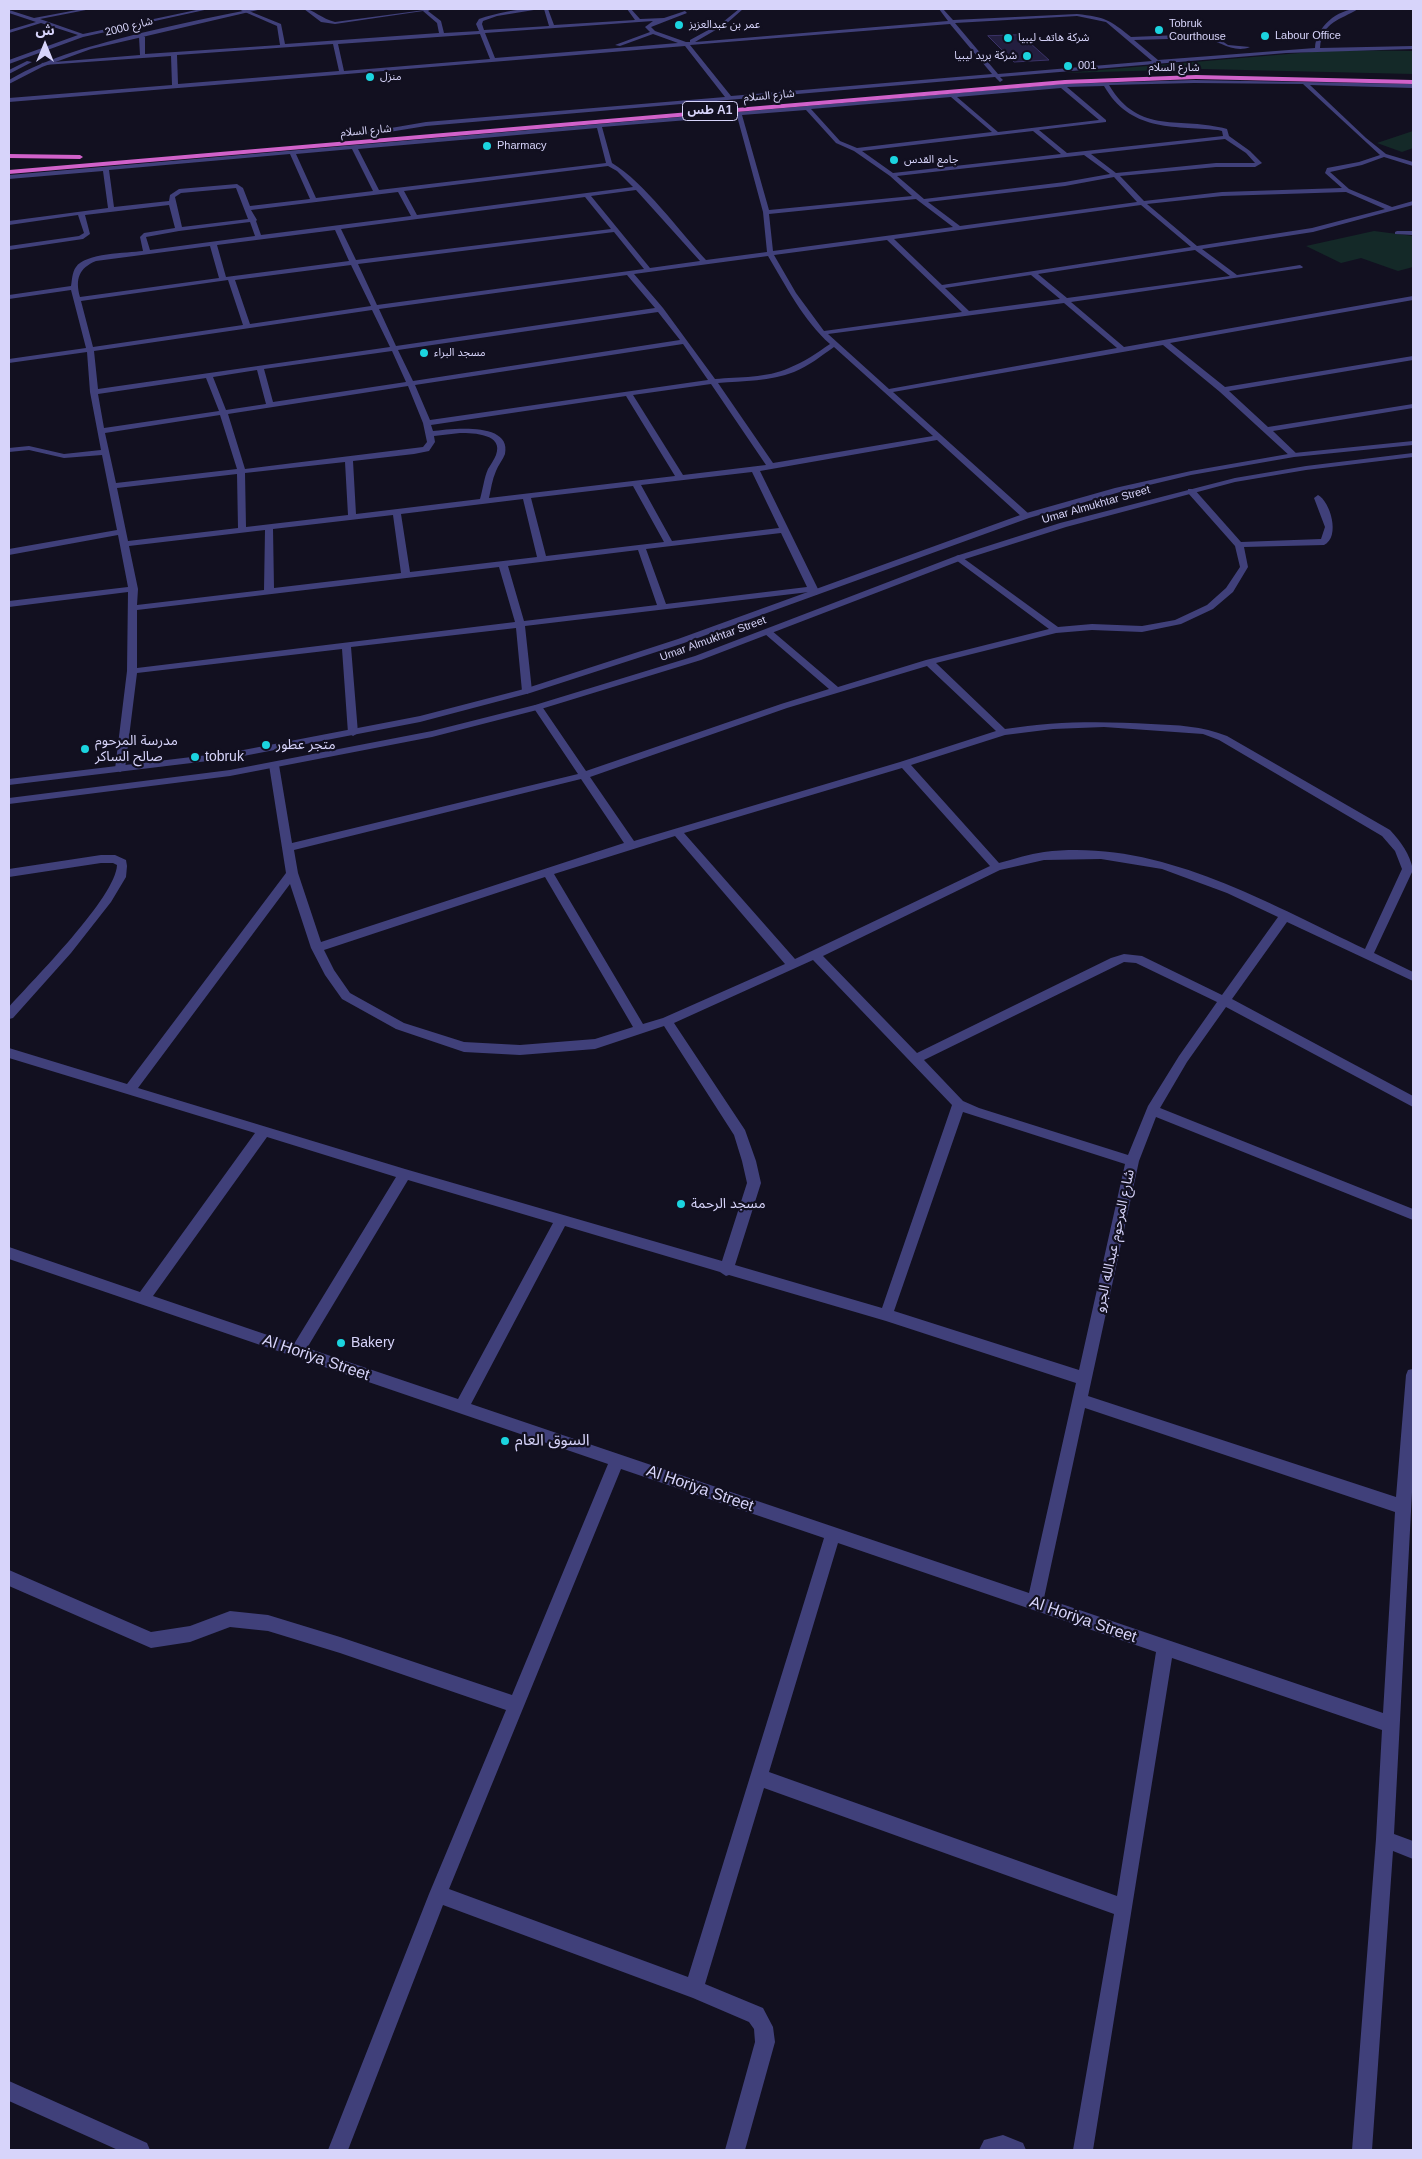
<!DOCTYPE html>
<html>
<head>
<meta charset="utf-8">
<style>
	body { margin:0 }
	#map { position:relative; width:1422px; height:2159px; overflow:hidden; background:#121020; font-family:Arial,"Noto Sans Arabic",sans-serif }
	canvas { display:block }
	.frame { position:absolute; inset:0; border:10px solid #d7d4fa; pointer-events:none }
	.north { position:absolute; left:20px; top:20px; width:50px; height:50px; -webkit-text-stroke:4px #121020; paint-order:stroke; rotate:0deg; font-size:14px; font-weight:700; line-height:20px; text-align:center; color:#d7d4fa }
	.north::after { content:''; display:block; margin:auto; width:18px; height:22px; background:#d7d4fa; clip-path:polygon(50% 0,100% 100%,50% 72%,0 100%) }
</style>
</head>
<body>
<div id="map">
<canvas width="1422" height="2159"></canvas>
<div class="frame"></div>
<div class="north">ش</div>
</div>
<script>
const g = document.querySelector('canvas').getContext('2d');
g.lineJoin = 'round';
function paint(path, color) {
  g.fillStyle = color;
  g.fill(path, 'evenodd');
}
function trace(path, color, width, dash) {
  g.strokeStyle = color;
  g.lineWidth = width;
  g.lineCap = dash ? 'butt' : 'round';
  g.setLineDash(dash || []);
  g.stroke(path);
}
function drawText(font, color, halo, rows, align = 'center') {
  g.font = font + ' Arial,"Noto Sans Arabic",sans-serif';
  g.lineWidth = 4.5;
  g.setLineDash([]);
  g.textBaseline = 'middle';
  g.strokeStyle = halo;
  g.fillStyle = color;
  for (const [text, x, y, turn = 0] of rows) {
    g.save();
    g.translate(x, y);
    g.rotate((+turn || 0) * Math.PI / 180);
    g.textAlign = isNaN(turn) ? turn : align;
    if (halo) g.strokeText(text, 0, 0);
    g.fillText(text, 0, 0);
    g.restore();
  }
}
paint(new Path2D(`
	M1335,50L1413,51V74L1202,69L1065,73Z
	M1413,131V148L1402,152L1377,143Z
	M1374,231L1413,236V267L1398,271L1361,258L1341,263L1306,246Z`), '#142928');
const building = new Path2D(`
	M1021,35L1030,43L1049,60L1014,62L988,36Z`);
paint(building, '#231e3f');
trace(building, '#3b3368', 1);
paint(new Path2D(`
	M82,9H91L40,19L83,34L201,9H209L83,37L9,64V60L78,35L41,23L9,33V30L36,22L9,13V10L34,18Z
	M238,9H244L281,24L285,44L439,33L437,23L423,11L335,24L321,22L304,9C313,9 322,19 335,22L432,9L428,11L441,21L444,33L479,31L476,24L479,19C498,13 520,8 540,9L497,16L483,21L482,24L484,30L549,26L544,9H548L554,25L635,20L627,9H631L640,19L664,18L685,11L687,13L651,27L655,31L686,42H690V40L723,22L739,9H743L726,24L695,42L948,21L939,9H943L953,20L1077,14C1105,17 1110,20 1131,37L1203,34L1216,37L1228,45L1250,47C1233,54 1219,40 1203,38L1134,40L1158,60L1315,48C1316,27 1337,9 1358,9C1341,20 1322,21 1320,48L1413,46V49L1286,53L1000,77L1003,80L1000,82L995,77L426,126L358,137L356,134L426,122L725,97L685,46L9,102V98L172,85L171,56L44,65L41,63L140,55L139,37L142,35L145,37V54L280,45L277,26ZM1077,16L1106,22L1152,61L998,74L955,23ZM653,21L645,27L650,32L615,45L620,46L653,34L678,43L495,58L485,33ZM950,24L992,74L731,96L690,45ZM480,34L490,59L344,71L338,44ZM333,44L339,71L178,84L177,55Z
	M1194,80L1413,84V88L1310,85L1366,138L1386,154L1413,162V166L1384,157L1362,165L1330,172L1349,189L1392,207L1413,201V205L1313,232L1202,249L1237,275L1300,265L1303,267L1302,268L1071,302L1124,347L1413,296V300L1170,343L1225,387L1413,356V360L1229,391L1268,427L1413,404V408L1273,431L1298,455L1291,457L1220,392L1163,345L893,392L1029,514V518H1023L937,440L760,471L818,589L817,595H811L809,592L525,626L532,691L527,694L522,691L516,628L351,647L358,733L353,736L348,733L342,649L137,673L125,769L120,772L115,769L127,671L128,592L9,607V601L128,587L118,535L9,555V549L117,530L102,455L64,458L29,450L9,452V448L29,446L64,454L101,450L90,392L87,352L9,363V359L86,348L71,290L9,299V295L71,286C72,281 72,272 76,267C85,253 127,253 143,251L140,237L144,233L175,228L169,205L85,215L90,234L83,239L9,250V246L79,236L84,233L78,215L9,225V221L108,208L103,171L9,179V175L1062,84ZM1194,83L1303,84L1380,155L1359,162L1327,168L1325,173L1342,188L1222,192L1144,201L1120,176L1216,167H1255L1262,163L1250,151L1229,136L1227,129C1181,116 1139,136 1109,85ZM1104,86C1130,131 1171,126 1218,130L1222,131L1223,136L1067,153L1039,130L1106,122V120L1067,87ZM1061,88L1099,120L998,132L957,97ZM951,97L992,132L857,148L840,141L811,109ZM806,110L836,143L854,151L890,176L912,196L769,210L742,115ZM737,116L763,212L767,252L706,260C680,232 644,182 612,163L602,127ZM597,128L606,163L379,190L358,149ZM1033,131L1061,154L893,173L862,151ZM1225,139L1246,153L1255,163H1216L1116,173L1091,154ZM352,149L373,191L316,198L296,154ZM290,154L310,199L250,206L243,188L237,184L179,189L170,195L169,201L114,207L109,170ZM1084,155L1110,174L1065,182L924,199L897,176ZM608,166L617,171L633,187L417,215L404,191ZM1114,177L1137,202L960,226L928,202L1065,186ZM236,188L248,219L182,227L175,197L181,193ZM636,190L700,261L650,268L591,196ZM398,192L411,216L261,235L256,221L257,220L251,210ZM1346,192L1385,209L1312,228L1197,246L1147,204L1222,196ZM585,197L611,229L356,260L341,229ZM916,199L953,227L773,251L769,214ZM1141,205L1191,247L942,285L894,239ZM250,222L255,236L150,250L146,237L179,231ZM335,230L349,261L226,277L217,245ZM614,232L644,269L377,305L358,264ZM887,240L962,312L824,331L796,293L774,255ZM210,246L219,278L80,297C75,279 79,268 96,261ZM1195,250L1230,276L1067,298L1038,274ZM768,256C786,286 803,320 830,344C817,353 804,362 789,368C767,378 739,377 715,379L663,308L634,274ZM351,265L371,306L250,324L235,280ZM627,275L655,308L396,346L379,309ZM1031,275L1060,299L969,311L945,288ZM228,280L243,325L93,347L81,301ZM1064,303L1117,348L889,389L828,334ZM372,310L390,347L98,389L94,351ZM658,312L680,340L413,381L398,350ZM683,344L708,380L430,420L415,385ZM834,347L933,436L773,463L718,383C743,381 771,381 794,372C809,366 821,356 834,347ZM392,351L406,382L273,402L264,369ZM257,370L266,404L226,410L213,377ZM206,378L219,411L104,428L98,394ZM711,384L766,465L683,475L633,395ZM408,386L423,423L427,442L423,447L245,469L228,414ZM626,396L675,476L489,498C491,489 492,480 496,471C498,465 503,460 505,454C512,421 450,429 433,431L431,425ZM220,415L237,469L116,483L105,433ZM460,433C474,433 504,434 496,455C494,460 491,464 488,469C484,478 483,489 480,499L356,514L353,461L414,454L429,451L435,442L434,436ZM345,462L348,515L246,527L245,473ZM752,472L779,528L672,541L641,485ZM237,474L238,528L128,541L117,488ZM633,486L664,542L546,556L531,498ZM523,499L537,557L410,572L401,514ZM393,515L401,573L274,588L273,529ZM265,530L264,590L137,605L138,589L129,546ZM781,533L807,587L666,604L646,549ZM638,550L657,605L524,621L508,566ZM499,567L515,622L137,668V610Z
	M1397,231H1413V235L1395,234V232Z
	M1188,489H1194L1241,542L1321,539L1325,527L1314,498L1318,495C1330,501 1341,537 1324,545L1244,547L1248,567L1233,592L1213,609L1181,624L1142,632L1092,630L1056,633L936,663L1005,729C1054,721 1102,721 1151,724C1177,725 1202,726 1227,736L1390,830C1401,842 1410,854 1413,870L1374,953L1413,972V981L1287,922L1232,999L1413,1096V1107L1226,1007L1187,1062L1160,1108L1413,1209V1220L1156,1117L1139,1161L1088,1396L1396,1497L1406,1375L1408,1370L1413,1369V1473L1394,1834L1413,1841V1859L1393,1851L1372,2150H1352L1376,1839L1382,1730L1172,1658L1093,2150H1073L1114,1914L764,1788L705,1984L763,2008L773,2027L775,2042L745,2150H725L755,2042L754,2029L749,2022L693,1998L443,1905L348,2150H328L429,1894L506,1710L340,1653L268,1631L230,1627L190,1642L151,1648L9,1586V1570L151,1632L190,1626L230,1611L268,1615L340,1637L512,1695L608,1464L9,1259V1247L140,1292L255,1133L9,1058V1048L127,1084L286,873L269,765L270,763L274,762L279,765L292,843L578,774L533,707L535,705H541L586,771L781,704L829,689L765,634V630H771L838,687L926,660L1049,629L956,560V556L959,555L1058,627L1092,624L1142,626L1175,620L1207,605L1226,588L1240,567L1235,546L1188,493ZM927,666L996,731L900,762L634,841L590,777L787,708ZM1104,727L1203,734L1219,740L1382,836L1395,851L1402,869L1365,949C1265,902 1158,838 1044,852C1029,854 1014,859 999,863L911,765L1005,735L1053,729ZM902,768L990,866L795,959L684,833ZM581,779L624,843L321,942L298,873L294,850ZM675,836L785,964L663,1018L643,1024L554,874ZM1101,859L1162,869L1227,893L1278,917L1222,995L1142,956L1124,954L1111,958L917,1053L823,956L1000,870L1044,860ZM545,877L633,1027L595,1039L520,1045L464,1042L404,1023L350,993L334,970L324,950ZM290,884L311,948L325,975L342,999L396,1029L464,1052L520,1055L595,1049L664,1026L734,1135L742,1161L747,1183L722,1261L405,1169L138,1088ZM813,960L952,1105L882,1308L735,1265L761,1183L756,1161L745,1130L674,1023ZM1124,962L1136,963L1217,1002L1179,1056L1148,1106L1128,1155L979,1108L963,1101L924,1060ZM963,1112L1125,1164L1079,1370L894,1311ZM267,1137L396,1177L294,1344L153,1296ZM408,1180L553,1223L458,1399L307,1348ZM565,1226L720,1272L726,1276L729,1275L886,1321L1076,1383L1029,1593L471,1404ZM1085,1408L1395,1512L1383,1713L1044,1598ZM621,1469L824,1538L688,1977L449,1889ZM838,1543L1156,1652L1117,1896L769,1772Z
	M101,855H115L126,860L127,866L126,877L111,902L71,953L13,1018L9,1019V1007C33,980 116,897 117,865L113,863H101L9,877V869Z
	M9,2081L147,2143L150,2150H118L9,2101Z
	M1003,2135L1023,2143L1026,2150H979L984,2140Z`), '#40407a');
paint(new Path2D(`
	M253,9H262L91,49L42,67L9,84V80C50,56 95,45 141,33C179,24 216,16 253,9Z
	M27,61L32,62L9,74V70Z
	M1413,441V445L1294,457L1191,475L1120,492L1029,518L684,643L530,693L420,722L233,758L9,785V779L233,752L420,716L524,689L678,639L1023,514L1115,488L1191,471L1294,453Z
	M1413,453V457L1306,470L1235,482L1066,527L962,560L701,660L541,709L432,737L230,776L9,804V798L230,770L432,731L535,705L695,656L956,556L1060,523L1235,478L1306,466Z`), '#40407a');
paint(new Path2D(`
	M1196,75L1413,80V84L1196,79L1065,84L9,174V170L1065,80Z
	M9,154L80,155L83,157L80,159L9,158Z`), '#d162ca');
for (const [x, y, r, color] of [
	[679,25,5,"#1bd4df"],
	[1159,30,5,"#1bd4df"],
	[1265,36,5,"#1bd4df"],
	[1008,38,5,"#1bd4df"],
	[1027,56,5,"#1bd4df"],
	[1068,66,5,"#1bd4df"],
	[370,77,5,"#1bd4df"],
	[487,146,5,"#1bd4df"],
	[894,160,5,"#1bd4df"],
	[424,353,5,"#1bd4df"],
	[266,745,5,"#1bd4df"],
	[85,749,5,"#1bd4df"],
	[195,757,5,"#1bd4df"],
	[681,1204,5,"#1bd4df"],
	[341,1343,5,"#1bd4df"],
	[505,1441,5,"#1bd4df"]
]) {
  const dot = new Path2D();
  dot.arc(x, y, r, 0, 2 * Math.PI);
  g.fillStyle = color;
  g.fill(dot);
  trace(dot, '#121020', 2);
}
drawText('11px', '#d7d4fa', '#121020', [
	["Tobruk",1169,24],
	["Courthouse",1169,37],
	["عمر بن عبدالعزيز",689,25],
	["Labour Office",1275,36],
	["شركة هاتف ليبيا",1018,38],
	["شركة بريد ليبيا",1017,56,"right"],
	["001",1078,66],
	["منزل",380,77],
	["Pharmacy",497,146],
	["جامع القدس",904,160],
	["مسجد البراء",434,353]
], 'left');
drawText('11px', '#d7d4fa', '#121020', [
	["شارع 2000",129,27,-14],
	["شارع السلام",1174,68],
	["شارع السلام",769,96,-5],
	["شارع السلام",366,131,-5],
	["Umar Almukhtar Street",1096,505,-16],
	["Umar Almukhtar Street",713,639,-20]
]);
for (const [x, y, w] of [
	[710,111,55]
]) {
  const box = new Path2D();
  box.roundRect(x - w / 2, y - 9.5, w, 19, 4);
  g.fillStyle = '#121020';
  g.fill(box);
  trace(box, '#d7d4fa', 1);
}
drawText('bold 12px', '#d7d4fa', null, [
	["طس A1",710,111]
]);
drawText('14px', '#d7d4fa', '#121020', [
	["مدرسة المرحوم",95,741],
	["صالح الساكر",95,757],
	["متجر عطور",276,745],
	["tobruk",205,757],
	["مسجد الرحمة",691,1204],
	["Bakery",351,1343]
], 'left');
drawText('14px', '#d7d4fa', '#121020', [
	["شارع المرحوم عبدالله الجرو",1115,1241,-78]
]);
drawText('16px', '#d7d4fa', '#121020', [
	["Al Horiya Street",316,1358,19],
	["Al Horiya Street",700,1489,19],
	["Al Horiya Street",1083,1620,19]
]);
drawText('16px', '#d7d4fa', '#121020', [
	["السوق العام",515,1441]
], 'left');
</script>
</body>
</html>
